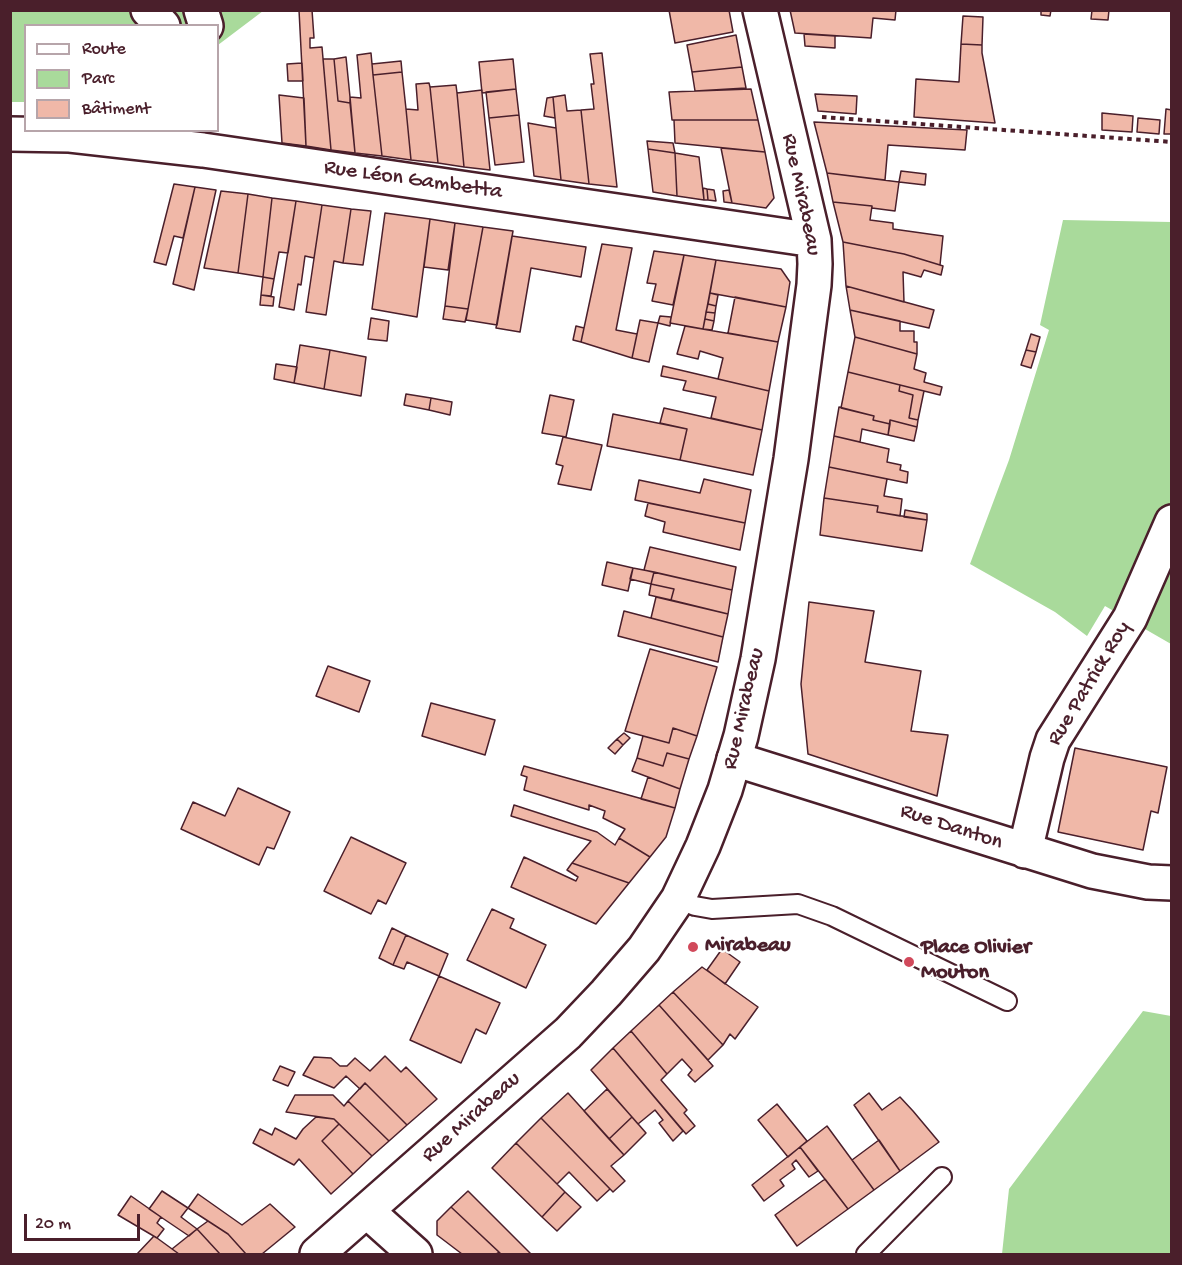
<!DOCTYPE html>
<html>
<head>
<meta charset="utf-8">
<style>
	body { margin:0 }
	#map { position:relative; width:1182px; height:1265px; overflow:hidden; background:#fff; font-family:"Gochi Hand",sans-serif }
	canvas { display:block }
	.frame { position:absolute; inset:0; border:12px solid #4a1f2b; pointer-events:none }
	.legend { position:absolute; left:24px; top:24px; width:195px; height:108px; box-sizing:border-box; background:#fff; border:2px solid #b7a5aa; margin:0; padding:8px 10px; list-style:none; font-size:18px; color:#4a1f2b }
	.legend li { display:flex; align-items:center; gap:12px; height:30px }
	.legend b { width:30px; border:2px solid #b7a5aa }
	.scale { position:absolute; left:24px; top:1214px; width:116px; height:27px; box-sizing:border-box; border:3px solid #4a1f2b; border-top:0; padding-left:8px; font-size:18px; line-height:21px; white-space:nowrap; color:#4a1f2b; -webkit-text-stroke:4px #fff; paint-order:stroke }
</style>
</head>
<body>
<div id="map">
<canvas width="1182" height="1265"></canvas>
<div class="frame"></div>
<ul class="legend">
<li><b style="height:8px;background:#fff"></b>Route</li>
<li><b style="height:16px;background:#a9da9b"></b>Parc</li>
<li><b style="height:16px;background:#f0b8a8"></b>Bâtiment</li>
</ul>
<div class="scale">20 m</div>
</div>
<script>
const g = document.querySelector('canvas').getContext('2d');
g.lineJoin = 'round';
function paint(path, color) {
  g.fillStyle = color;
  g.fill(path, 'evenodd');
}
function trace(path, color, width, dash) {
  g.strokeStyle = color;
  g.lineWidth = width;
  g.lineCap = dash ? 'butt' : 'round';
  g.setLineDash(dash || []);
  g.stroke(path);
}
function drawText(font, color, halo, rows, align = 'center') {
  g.font = font + ' "Gochi Hand",sans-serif';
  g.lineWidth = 4.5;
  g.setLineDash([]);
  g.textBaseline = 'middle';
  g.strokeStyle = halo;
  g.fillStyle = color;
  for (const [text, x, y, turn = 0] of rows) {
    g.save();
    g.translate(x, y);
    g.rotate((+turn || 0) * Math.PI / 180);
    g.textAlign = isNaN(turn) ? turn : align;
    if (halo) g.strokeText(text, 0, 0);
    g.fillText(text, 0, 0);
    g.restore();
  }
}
paint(new Path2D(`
	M11,11H263L218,45V26H26L25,102H11Z
	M1063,220L1171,222V644L1105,606L1087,636L1055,612L970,564L1009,460L1049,330L1040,325Z
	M1143,1011L1171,1016V1254H1002L1009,1189Z`), '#a9da9b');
const building = new Path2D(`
	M299,10H312L314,38H310V48L322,47L331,150L306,146Z
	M669,10H729L733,32L675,43Z
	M790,10H896L895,20L873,18L871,38L795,33Z
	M1041,10H1051L1050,16L1041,15Z
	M1092,10H1109L1108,20L1091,19Z
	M963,16L983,17L982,45L961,44Z
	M804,34L835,36V48L805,46Z
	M736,35L742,67L692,72L687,45Z
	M961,44L982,45V53L995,123L914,117L916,79L959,82Z
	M371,53L373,75L382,156L355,153L350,97L361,98L357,55Z
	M602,53L617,187L589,184L581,110L594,109L591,84H594L590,54Z
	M346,57L350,97V103L338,101L334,59Z
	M323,59H334L338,101L350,103L355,153L331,150Z
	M513,59L516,89L482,93L479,62Z
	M401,61L402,72L373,75L372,64Z
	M302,63L303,81H288L287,64Z
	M742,67L746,88L695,91L692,72Z
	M402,72L406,109L411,160L382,156L373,75Z
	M429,83L430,87L438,163L411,160L406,109L418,110L416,84Z
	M456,85L457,93L464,167L438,163L430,87Z
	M516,89L519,115L489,118L486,92Z
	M751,89L758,120H672L669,92Z
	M482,90V93L490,170L464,167L457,93Z
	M815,94L857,96L856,114L818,111Z
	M279,95L304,98L306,146L282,143Z
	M565,95L567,111L581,110L589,184L561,180L553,97Z
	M553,97L555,118L544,116L547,98Z
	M1166,109L1172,110V134H1164Z
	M1102,113L1133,116L1132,132L1102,130Z
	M519,115L524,162L495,165L489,118Z
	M1138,118L1160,120L1159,134L1137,132Z
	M674,120H758L765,152L675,143Z
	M814,122L967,130L965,150L888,145L885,180L827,173Z
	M528,123L556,128L561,180L534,176Z
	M647,141L673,143L675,153L648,149Z
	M721,148L765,152L774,198L766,208L732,203Z
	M648,149L675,153L677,196L653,192Z
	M675,153L699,157L704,200L677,196Z
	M901,171L926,174L925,185L899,182Z
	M827,173L899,182L895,211L872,208V206L833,202Z
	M174,184L195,187L183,238L174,236L166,265L154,262Z
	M195,187L216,190L194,290L173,284Z
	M703,188L707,189L708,200H704Z
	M707,189L714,190L716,201L708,200Z
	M729,190L732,203L724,202L723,191Z
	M221,191L248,194L238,273L204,268Z
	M248,194L272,198L263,277L238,273Z
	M272,198L296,201L288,253L279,252L274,279L263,277Z
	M296,201L322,205L314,258L305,256L301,285L298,284L294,310L279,307Z
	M833,202L872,206L870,220L893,223V229L943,236L940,265L904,254L843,242Z
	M322,205L351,209L343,263L334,261L326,315L306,312Z
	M351,209L371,211L363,265L343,263Z
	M385,213L430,219L417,317L372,309Z
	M430,219L455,223L448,270L424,267Z
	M455,223L483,227L468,309L445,306Z
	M483,227L513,231L497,325L466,320Z
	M512,236L586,247L581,277L531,268L520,332L496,328Z
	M843,242L904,254L940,265L943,266L941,275L924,270L921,277L903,272L904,302L846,286Z
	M602,244L632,248L616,330L637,334L632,358L581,342Z
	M654,251L684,255L673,305L652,301L656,284L647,283Z
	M684,255L716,260L703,329L670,323Z
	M716,260L781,269L790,282L786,307L710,293Z
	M263,277L274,279L271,296L261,295Z
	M846,286L934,310L929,328L850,310Z
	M710,293L718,295L716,306L708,304Z
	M261,295L274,297L273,306L260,305Z
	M735,297L786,307L778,342L728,333Z
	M708,304L716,306L715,313L706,312Z
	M445,306L468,309L465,322L443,319Z
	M850,310L900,321V331H914V342H917V354L855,337Z
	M706,312L715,313L714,321L705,319Z
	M660,316L671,317L670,326L658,323Z
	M371,318L389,321L387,341L368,339Z
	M705,319L714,321L712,330L703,329Z
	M640,320L658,323L649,362L632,358Z
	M576,326L584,328L581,342L573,340Z
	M685,326L778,342L769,391L718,379L723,358L700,351L698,359L677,354Z
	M1031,334L1040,337L1036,352L1026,350Z
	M855,337L917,354L914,369L926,373L924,382L942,387L940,395L848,372Z
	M300,345L330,350L324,389L294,383Z
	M330,350L366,357L361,396L324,389Z
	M1026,350L1036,352L1031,368L1021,365Z
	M276,364L297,367L294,383L274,379Z
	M663,366L769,391L762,430L711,418L716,397L683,390L686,381L661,376Z
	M848,372L900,385L899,391L913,395L909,418L918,420L917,427L890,420V424L873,420L874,416L841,408Z
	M900,385L924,391L918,420L909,418L913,395L899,391Z
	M406,394L431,398L429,410L404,405Z
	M550,395L574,400L566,437L542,433Z
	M431,398L452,402L450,415L429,410Z
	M839,407L874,416L873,420L890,424L888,435L862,429L860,442L834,436Z
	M664,408L762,430L753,475L680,460L687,429L660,423Z
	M613,414L687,429L680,460L607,446Z
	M890,420L917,427L914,441L888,435Z
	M834,436L889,449L887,462L901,465L900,470L908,472L907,483L829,467Z
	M563,437L602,445L591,490L558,484L563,466L556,464Z
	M829,467L887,479L884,496L902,499L900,516L877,512L878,506L824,498Z
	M704,479L751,490L745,523L635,500L639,480L700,493Z
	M824,498L878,506L877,512L927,520L922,551L820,535Z
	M648,503L745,523L740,550L663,532L665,522L645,516Z
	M905,510L927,514V520L904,517Z
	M650,547L736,567L732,590L644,570Z
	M607,562L633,568L628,591L602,585Z
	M633,568L654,572L651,584L630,579Z
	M654,572L732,590L728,614L671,600L674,589L651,584Z
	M651,584L674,589L671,600L649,595Z
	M656,597L728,614L723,637L651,618Z
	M809,602L874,611L865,662L921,671L911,731L948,735L937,796L808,754L801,684Z
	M624,611L723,637L718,662L618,636Z
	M650,649L717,667L697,736L673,728L669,743L625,731Z
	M328,666L370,681L359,712L316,696Z
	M431,703L495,720L485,755L422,736Z
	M673,728L697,736L689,759L667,753L663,766L637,758L643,736L669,743Z
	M624,733L630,738L623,745L617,739Z
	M617,739L623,745L615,754L608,748Z
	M1075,748L1167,767L1158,813L1151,811L1143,850L1058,832Z
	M667,753L689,759L680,789L632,771L637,758L663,766Z
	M524,766L675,808L666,837L650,857L619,838L625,829L603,818L605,811L589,805V810L524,790L527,777L521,775Z
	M648,777L680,789L675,808L641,799Z
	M238,788L290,812L274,849L267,847L259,865L181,829L193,802L225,816Z
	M514,805L597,832L615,845L619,838L650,857L629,883L572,863L591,841L511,816Z
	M351,837L406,863L386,904L378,900L371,914L324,891Z
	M524,857L576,881L578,877L567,870L572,863L629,883L596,924L511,887Z
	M492,909L514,919L510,928L546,945L526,988L467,960Z
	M392,928L406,935L393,965L379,958Z
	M406,935L448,954L439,976L407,962L404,969L393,965Z
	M722,949L740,962L725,984L707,970Z
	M702,967L758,1007L735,1039L730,1034L723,1045L673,992Z
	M439,976L500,1003L486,1034L476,1029L461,1063L410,1040Z
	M673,992L723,1045L708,1060L659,1005Z
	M659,1005L713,1066L695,1082L688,1075L692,1070L682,1059L667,1074L631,1031Z
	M631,1031L667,1074L661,1080L687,1110L684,1113L695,1126L686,1134L613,1048Z
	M613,1048L683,1131L673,1141L659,1123L663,1120L655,1110L638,1124L591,1070Z
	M385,1056L401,1072L406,1067L437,1099L407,1125L365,1083L360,1089L346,1076L334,1088L303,1075L314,1057L331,1058L340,1066H347L355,1058L370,1071Z
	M280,1066L295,1072L288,1086L273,1080Z
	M365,1083L407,1125L389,1141L348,1101Z
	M607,1089L632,1117L609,1139L584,1111Z
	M568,1093L624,1155L611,1166L625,1181L613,1192L541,1118Z
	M869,1093L882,1110L900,1097L913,1111L939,1142L900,1171L854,1105Z
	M295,1095H333L344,1106L348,1101L389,1141L372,1156L334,1119L286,1112Z
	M777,1104L807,1141L788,1157L758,1120Z
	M316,1117L334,1119L339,1124L322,1141L353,1174L331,1194L299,1159L294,1165L253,1143L260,1129L272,1135L275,1128L296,1139L303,1129Z
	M632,1117L646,1133L624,1155L609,1139Z
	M541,1118L610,1189L597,1201L569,1172L557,1184L516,1143Z
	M339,1124L372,1156L353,1174L322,1141Z
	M827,1126L874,1190L848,1209L800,1147Z
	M879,1140L900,1171L874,1190L852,1160Z
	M516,1143L565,1192L542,1217L492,1168Z
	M800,1147L818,1171L809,1177L796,1160L792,1164L795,1169L780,1180L784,1186L764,1201L752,1185Z
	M825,1179L848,1209L797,1246L775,1215Z
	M162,1191L188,1208L181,1217L197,1229L189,1236L149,1209Z
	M468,1191L531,1254H501L451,1207Z
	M565,1192L581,1207L557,1231L542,1217Z
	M198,1194L242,1225L270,1204L295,1227L262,1254H246L228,1234L188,1208Z
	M131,1196L161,1217L157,1223L164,1229L157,1238L118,1215Z
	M451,1207L499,1252L496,1254H462L437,1235V1221Z
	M208,1221L228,1234L246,1254H220L197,1229Z
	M197,1229L220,1254H179L172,1249Z
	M154,1236L157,1238L179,1254H137Z`);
paint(building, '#f0b8a8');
trace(building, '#4a1f2b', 1.5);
const service = new Path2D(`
	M678,899L695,906L712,909L798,904L832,916L1007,1001
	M866,1254L942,1177`);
const minor = new Path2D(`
	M734,759L1092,871L1148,882L1172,883
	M1025,851L1047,758L1053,740L1130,618L1172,522`);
const tertiary = new Path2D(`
	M148,10L163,26
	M201,10L206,26
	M10,134L70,135L203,150L814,240
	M368,1212L415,1254
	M317,1254L568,1033L606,993L644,949L678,899L703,846L725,790L741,736L758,659L791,459L814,285L815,264L814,240L760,10`);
trace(service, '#4a1f2b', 22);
trace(minor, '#4a1f2b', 38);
trace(tertiary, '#4a1f2b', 38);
trace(new Path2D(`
	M822,117L1172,142`), '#4a1f2b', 4, [4.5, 4.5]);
trace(service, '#fff', 18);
trace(minor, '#fff', 33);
trace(tertiary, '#fff', 33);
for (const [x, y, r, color] of [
	[693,947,6,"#d1495b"],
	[909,962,6,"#d1495b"]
]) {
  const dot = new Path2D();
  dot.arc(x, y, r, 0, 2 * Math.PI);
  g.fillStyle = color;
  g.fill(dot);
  trace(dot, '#fff', 2);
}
drawText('22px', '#4a1f2b', '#fff', [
	["Rue Léon Gambetta",413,181,8],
	["Rue Mirabeau",800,195,78],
	["Rue Patrick Roy",1090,684,-59],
	["Rue Mirabeau",745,709,-77],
	["Rue Danton",951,828,18],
	["Rue Mirabeau",472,1118,-42]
]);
drawText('bold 22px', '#4a1f2b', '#fff', [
	["Mirabeau",705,947],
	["Place Olivier",921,949],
	["Mouton",921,974]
], 'left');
</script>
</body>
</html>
